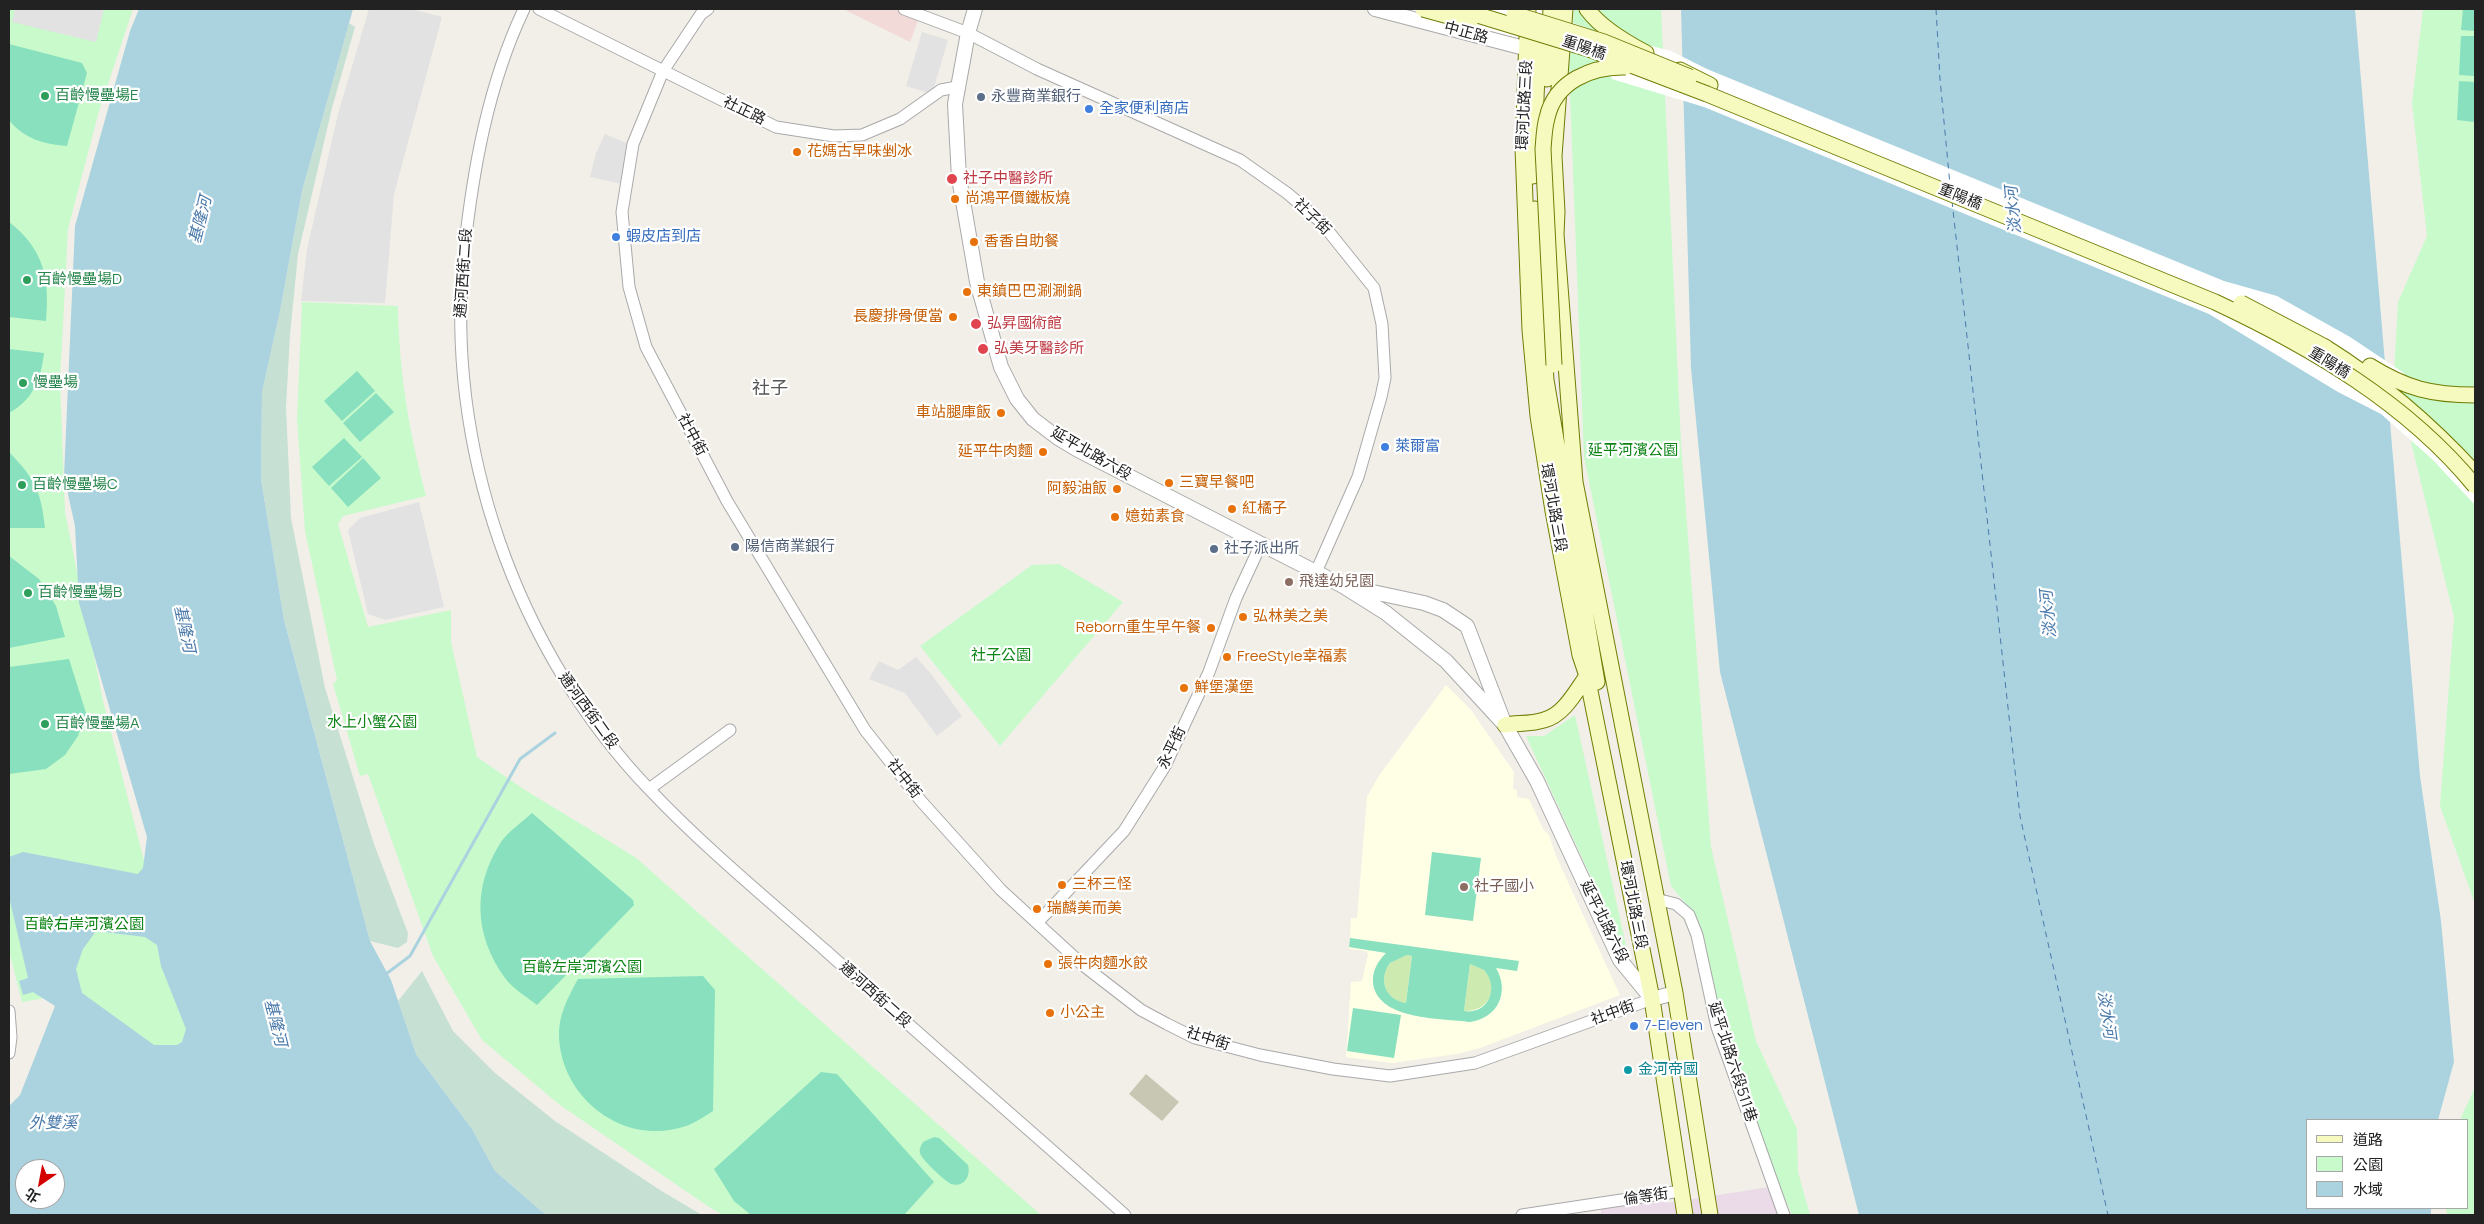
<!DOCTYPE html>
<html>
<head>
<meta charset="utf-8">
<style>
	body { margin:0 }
	#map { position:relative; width:2484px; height:1224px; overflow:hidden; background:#f2efe9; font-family:Manrope,"Noto Sans TC",sans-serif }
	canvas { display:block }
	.frame { position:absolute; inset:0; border:10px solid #222; pointer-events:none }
	.legend { position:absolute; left:2306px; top:1119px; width:162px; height:90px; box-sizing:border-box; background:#fff; border:1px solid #a7a7a7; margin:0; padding:6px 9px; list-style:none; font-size:15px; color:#222 }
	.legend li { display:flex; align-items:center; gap:10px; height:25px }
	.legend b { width:25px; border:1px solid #a7a7a7 }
	.north { position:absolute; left:15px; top:1159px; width:50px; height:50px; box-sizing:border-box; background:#fff; border:1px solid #a7a7a7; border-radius:50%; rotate:213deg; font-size:14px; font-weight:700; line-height:20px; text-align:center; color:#222 }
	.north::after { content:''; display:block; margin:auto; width:18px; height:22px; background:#d40000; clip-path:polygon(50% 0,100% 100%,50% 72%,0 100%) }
</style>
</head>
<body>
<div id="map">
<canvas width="2484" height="1224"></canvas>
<div class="frame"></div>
<ul class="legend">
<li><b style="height:6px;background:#f7fabf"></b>道路</li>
<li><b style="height:14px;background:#c8facc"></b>公園</li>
<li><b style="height:14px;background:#aad3df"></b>水域</li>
</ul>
<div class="north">北</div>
</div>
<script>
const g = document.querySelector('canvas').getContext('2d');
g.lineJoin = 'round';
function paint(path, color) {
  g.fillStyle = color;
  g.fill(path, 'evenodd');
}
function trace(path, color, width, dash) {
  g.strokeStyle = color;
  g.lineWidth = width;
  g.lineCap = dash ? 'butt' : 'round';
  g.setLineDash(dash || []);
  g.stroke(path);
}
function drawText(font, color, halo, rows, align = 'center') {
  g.font = font + ' Manrope,"Noto Sans TC",sans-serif';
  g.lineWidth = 4.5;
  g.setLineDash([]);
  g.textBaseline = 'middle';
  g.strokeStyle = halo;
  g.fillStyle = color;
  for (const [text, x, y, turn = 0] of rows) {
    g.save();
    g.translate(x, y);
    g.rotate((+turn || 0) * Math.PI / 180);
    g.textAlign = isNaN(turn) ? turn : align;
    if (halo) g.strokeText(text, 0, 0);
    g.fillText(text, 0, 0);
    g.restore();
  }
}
paint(new Path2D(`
	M843,9H892L919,18L910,42Z`), '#f2dad9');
paint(new Path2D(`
	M1769,1187L1778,1215H1585L1601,1213V1209L1666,1201L1667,1203Z`), '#ebdbe8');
paint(new Path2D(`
	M1446,685L1471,710L1514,772L1513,789L1517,790V797L1529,799L1543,829L1549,835L1556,856L1620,995L1480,1048L1457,1054L1392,1063L1346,1057L1351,982L1362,981L1368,954L1366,951L1349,949L1351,918H1357L1367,797L1378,777Z`), '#ffffe5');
paint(new Path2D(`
	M1146,1074L1179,1102L1162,1121L1129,1094Z`), '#c7c7b4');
paint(new Path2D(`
	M1407,955L1412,956L1406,1003C1385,1000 1378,979 1390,963Z
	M1470,964L1484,970C1501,989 1488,1012 1464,1011Z`), '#cdebb0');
paint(new Path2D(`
	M349,23L355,27L332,108L298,254L290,335L286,407L291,518L325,688L374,844L408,933L407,942L398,948L370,941L284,620L261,479L262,392L280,311L302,191Z
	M422,971L453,1031L495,1073L555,1121L660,1190L702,1215H546L495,1171L472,1129L416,1054L398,1001Z`), '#c6e0d4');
paint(new Path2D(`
	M9,9H133L99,111L68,229L60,381L65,512L103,701L190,1040L171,1048L149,1049L57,996L22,1002L9,951Z
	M1574,9H1661L1681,443L1711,847L1756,1041L1797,1129L1798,1172L1810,1215H1792L1725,1059L1691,910L1671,886L1584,457L1569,67Z
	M2423,9H2475V904L2440,806L2454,617L2394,373L2398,302L2427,236L2412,103Z
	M302,302L398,306C399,374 409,430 426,496L343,516L338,524L368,627L451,610V642L477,757L525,790L635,857L1041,1215H723L709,1207L560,1105L482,1040L433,956L368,774L360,776L333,684L337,680L305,531L297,419Z
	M1059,564L1123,602L1000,746L920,646L1032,565Z
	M1575,715L1627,950L1625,951L1526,736H1544Z
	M2475,1087V1215H2448L2445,1208H2468V1120H2460Z`), '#c8facc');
paint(new Path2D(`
	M2463,9H2475V31L2461,30Z
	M2461,36H2475V76L2459,75Z
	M9,44L82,63L87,73L67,146C44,144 24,139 9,120Z
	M2459,81L2475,82V122L2457,120Z
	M9,222C44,249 50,279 46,321L9,317Z
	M9,349L44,353C41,379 33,400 9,413Z
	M357,371L375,391L342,421L324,401Z
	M376,393L394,412L360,442L343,423Z
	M344,438L362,457L329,486L312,467Z
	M9,452C35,479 41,491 45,528H9Z
	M363,458L381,478L348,507L331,488Z
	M9,556L39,579L56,606L65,637L9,648Z
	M69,659L86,713L78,736L65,755L46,769L9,774V667Z
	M532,813L633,900L634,905L537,1005C527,997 513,989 505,978C474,935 472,887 501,842C508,832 522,822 532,813Z
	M1432,852L1481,858L1473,921L1425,915Z
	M1350,938L1519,961L1517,971L1496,968C1510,992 1498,1018 1470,1022C1442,1018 1378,1021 1373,983C1372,971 1378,961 1386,953L1349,947ZM1407,955L1412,956L1406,1003C1385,1000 1378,979 1390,963ZM1470,964L1484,970C1500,988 1488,1015 1464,1011Z
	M703,976L715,990L713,1111C705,1116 695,1123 686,1126C625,1147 562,1100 559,1037C558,1016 568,997 578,979Z
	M1353,1008L1401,1015L1394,1058L1347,1051Z
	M821,1072L837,1074L934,1182L904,1215H751L734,1201L714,1169Z
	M934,1137L939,1138L968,1165C971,1176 964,1188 951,1184C945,1181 921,1159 920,1153C919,1149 921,1146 923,1142Z`), '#88e0be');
paint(new Path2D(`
	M15,9H104L96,42L12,22Z
	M369,9H411L442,17L394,194L385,303L301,301L307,249L338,114Z
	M922,32L948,40L932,94L906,86Z
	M605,134L631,145L622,184L590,177L596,153Z
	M419,502L444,607L385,620L368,614L348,530L360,518Z
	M916,657L932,675L962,716L937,736L905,693L869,679L879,661L898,670Z`), '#e2e2e2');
paint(new Path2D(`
	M139,9H353L302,191L280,311L262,392L261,479L284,620L370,941L391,980L416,1054L472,1129L495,1171L546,1215H9V1106L20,1095L55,1006L33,992L23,995L19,981L28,978L9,897V857L23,852L138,874L143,868L147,837L79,603L75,526L64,476L75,226L130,31ZM96,931L145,937L157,945L161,966L186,1029L182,1042L177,1045H154L82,993L76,969L83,949ZM25,1169H55V1199H25Z
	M1681,9H2355L2420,776L2441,921L2454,1062L2438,1120H2308V1208H2431V1215H1859L1720,672L1691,368Z`), '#aad3df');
paint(new Path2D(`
	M1395,9H1535L1598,32L1671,51L1707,69L2224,281L2277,296L2350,337L2404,373L2397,391L2475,463V505L2432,459L2381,414L2338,392L2209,314L1704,107L1612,79L1601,60Z`), '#fff');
trace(new Path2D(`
	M386,974L410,956L520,759L555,733`), '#aad3df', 3);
trace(new Path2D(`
	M1936,9L1940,79L1950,185
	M1952,201L2020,816L2108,1215`), '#4a7aab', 1, [6, 5]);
const minor = new Path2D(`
	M524,9C488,85 473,169 464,253C444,444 516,651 650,790C704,847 766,898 825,950C924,1039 1025,1126 1125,1215
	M539,9L776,127L834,136L862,135L900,119L941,90L957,87
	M708,9L701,14L663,71L633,144L622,212L629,287L646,347L727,501L865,730L921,801L1001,890L1084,966L1141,1010L1167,1024L1195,1038L1260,1055L1333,1069L1390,1076L1475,1063L1652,999
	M904,9L968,33L1037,69L1240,160L1287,193L1321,222L1374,288L1382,324L1385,378L1381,397L1358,477L1316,572
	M649,789L730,730
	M1656,899L1676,904L1689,915L1697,935L1717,1027L1784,1215
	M1037,923L1124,831L1165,766L1209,672L1236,598L1261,544
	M9,1011L11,1037L9,1053
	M1522,1215L1681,1191`);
const tertiary = new Path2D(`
	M975,9L968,33L955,104L959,178L977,282L1001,367L1017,399L1033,419L1058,438L1078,450L1343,586L1386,613L1446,661L1505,725
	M1375,9L1528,49
	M1354,588L1424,603L1443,610L1467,626L1505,725L1537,781L1620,960L1652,999L1675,993`);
const secondary = new Path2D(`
	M1528,9L1523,148L1530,330L1538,416L1553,511L1580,655L1587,676L1652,999L1685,1215
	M1565,9L1554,156L1557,212L1556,234L1575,482L1675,993L1710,1215
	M1587,9C1601,28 1625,42 1646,53
	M1680,70L1710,85
	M1547,79L1551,9
	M1533,176L1539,22
	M1535,209L1546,380L1597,682
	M2325,347C2381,382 2430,424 2475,473
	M2370,366C2407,389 2432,395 2475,395
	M1505,725C1518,723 1532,724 1544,720C1564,715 1576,691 1587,676`);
trace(minor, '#a9a9a9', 13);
trace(tertiary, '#a9a9a9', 16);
trace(secondary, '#707d05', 17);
trace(minor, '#fff', 11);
trace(tertiary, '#fff', 14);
trace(secondary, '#f7fabf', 15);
const secondaryBridge = new Path2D(`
	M1423,9L1470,22
	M1458,9L1589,49L1707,94L2215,302C2311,347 2407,403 2475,486
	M1514,14L1604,42L1690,77
	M2241,303L2325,347
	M1554,365L1543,149C1544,139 1544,128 1547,118C1555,81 1592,66 1626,67`);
trace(secondaryBridge, '#707d05', 17, []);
trace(secondaryBridge, '#f7fabf', 15);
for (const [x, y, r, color] of [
	[45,96,5,"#2e9e5b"],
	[981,97,5,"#5c6f8a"],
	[1089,109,5,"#3f7fe0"],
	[797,152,5,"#e8710a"],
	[952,179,6,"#e0444e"],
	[955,199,5,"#e8710a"],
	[616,237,5,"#3f7fe0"],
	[974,242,5,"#e8710a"],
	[27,280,5,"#2e9e5b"],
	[967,292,5,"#e8710a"],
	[953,317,5,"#e8710a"],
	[976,324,6,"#e0444e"],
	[983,349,6,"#e0444e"],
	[23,383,5,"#2e9e5b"],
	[1001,413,5,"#e8710a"],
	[1385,447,5,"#3f7fe0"],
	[1043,452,5,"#e8710a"],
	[1169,483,5,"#e8710a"],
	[22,485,5,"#2e9e5b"],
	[1117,489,5,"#e8710a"],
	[1232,509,5,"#e8710a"],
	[1115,517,5,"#e8710a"],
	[735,547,5,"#5c6f8a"],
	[1214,549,5,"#5c6f8a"],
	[1289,582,5,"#8d6e63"],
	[28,593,5,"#2e9e5b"],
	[1243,617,5,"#e8710a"],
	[1211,628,5,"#e8710a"],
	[1227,657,5,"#e8710a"],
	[1184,688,5,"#e8710a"],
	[45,724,5,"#2e9e5b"],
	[1062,885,5,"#e8710a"],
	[1464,887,5,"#8d6e63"],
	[1037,909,5,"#e8710a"],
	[1048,964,5,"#e8710a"],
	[1050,1013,5,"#e8710a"],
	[1634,1026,5,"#3f7fe0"],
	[1628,1070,5,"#0f9aa8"]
]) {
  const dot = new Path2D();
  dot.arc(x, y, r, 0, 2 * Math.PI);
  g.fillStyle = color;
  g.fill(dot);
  trace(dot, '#fff', 2);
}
drawText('15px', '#222', '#fff', [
	["中正路",1466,33,15],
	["重陽橋",1584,48,19],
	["環河北路三段",1525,105,-87],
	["社正路",744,111,26],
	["重陽橋",1960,197,22],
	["社子街",1312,217,44],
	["通河西街二段",464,273,-86],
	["重陽橋",2329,363,32],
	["社中街",692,435,62],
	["延平北路六段",1091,454,30],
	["環河北路三段",1553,508,80],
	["通河西街二段",588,711,54],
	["永平街",1172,748,-64],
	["社中街",904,779,52],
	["環河北路三段",1633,905,79],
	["延平北路六段",1604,922,64],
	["通河西街二段",875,995,42],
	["社中街",1613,1013,-20],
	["社中街",1208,1039,18],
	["延平北路六段511巷",1732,1062,72],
	["倫等街",1646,1197,-8]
]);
drawText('15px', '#27864d', '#fff', [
	["百齡慢壘場E",55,96],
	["百齡慢壘場D",37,280],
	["慢壘場",33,383],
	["百齡慢壘場C",32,485],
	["百齡慢壘場B",38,593],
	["百齡慢壘場A",55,724]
], 'left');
drawText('15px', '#4e5e75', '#fff', [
	["永豐商業銀行",991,97],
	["陽信商業銀行",745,547],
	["社子派出所",1224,549]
], 'left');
drawText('15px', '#366cbe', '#fff', [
	["全家便利商店",1099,109],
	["蝦皮店到店",626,237],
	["萊爾富",1395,447],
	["7-Eleven",1644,1026]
], 'left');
drawText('15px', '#c56008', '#fff', [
	["花媽古早味剉冰",807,152],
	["尚鴻平價鐵板燒",965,199],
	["香香自助餐",984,242],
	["東鎮巴巴涮涮鍋",977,292],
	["長慶排骨便當",943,317,"right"],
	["車站腿庫飯",991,413,"right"],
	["延平牛肉麵",1033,452,"right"],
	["三寶早餐吧",1179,483],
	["阿毅油飯",1107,489,"right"],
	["紅橘子",1242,509],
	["嬑茹素食",1125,517],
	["弘林美之美",1253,617],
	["Reborn重生早午餐",1201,628,"right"],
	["FreeStyle幸福素",1237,657],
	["鮮堡漢堡",1194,688],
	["三杯三怪",1072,885],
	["瑞麟美而美",1047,909],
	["張牛肉麵水餃",1058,964],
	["小公主",1060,1013]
], 'left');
drawText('15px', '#be3a42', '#fff', [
	["社子中醫診所",963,179],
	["弘昇國術館",987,324],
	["弘美牙醫診所",994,349]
], 'left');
drawText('15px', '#0c8416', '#fff', [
	["延平河濱公園",1633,451],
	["社子公園",1001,656],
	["水上小蟹公園",372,723],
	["百齡右岸河濱公園",84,925],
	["百齡左岸河濱公園",582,968]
]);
drawText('15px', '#785e54', '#fff', [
	["飛達幼兒園",1299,582],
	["社子國小",1474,887]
], 'left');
drawText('15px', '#0d838f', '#fff', [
	["金河帝國",1638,1070]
], 'left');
drawText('italic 16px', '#4a7aab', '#fff', [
	["淡水河",2014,210,-95],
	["基隆河",201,220,-76],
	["淡水河",2049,614,-95],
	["基隆河",184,629,78],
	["淡水河",2106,1015,82],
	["基隆河",275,1023,76],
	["外雙溪",53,1124]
]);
drawText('18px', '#555', '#fff', [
	["社子",770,389]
]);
</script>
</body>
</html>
